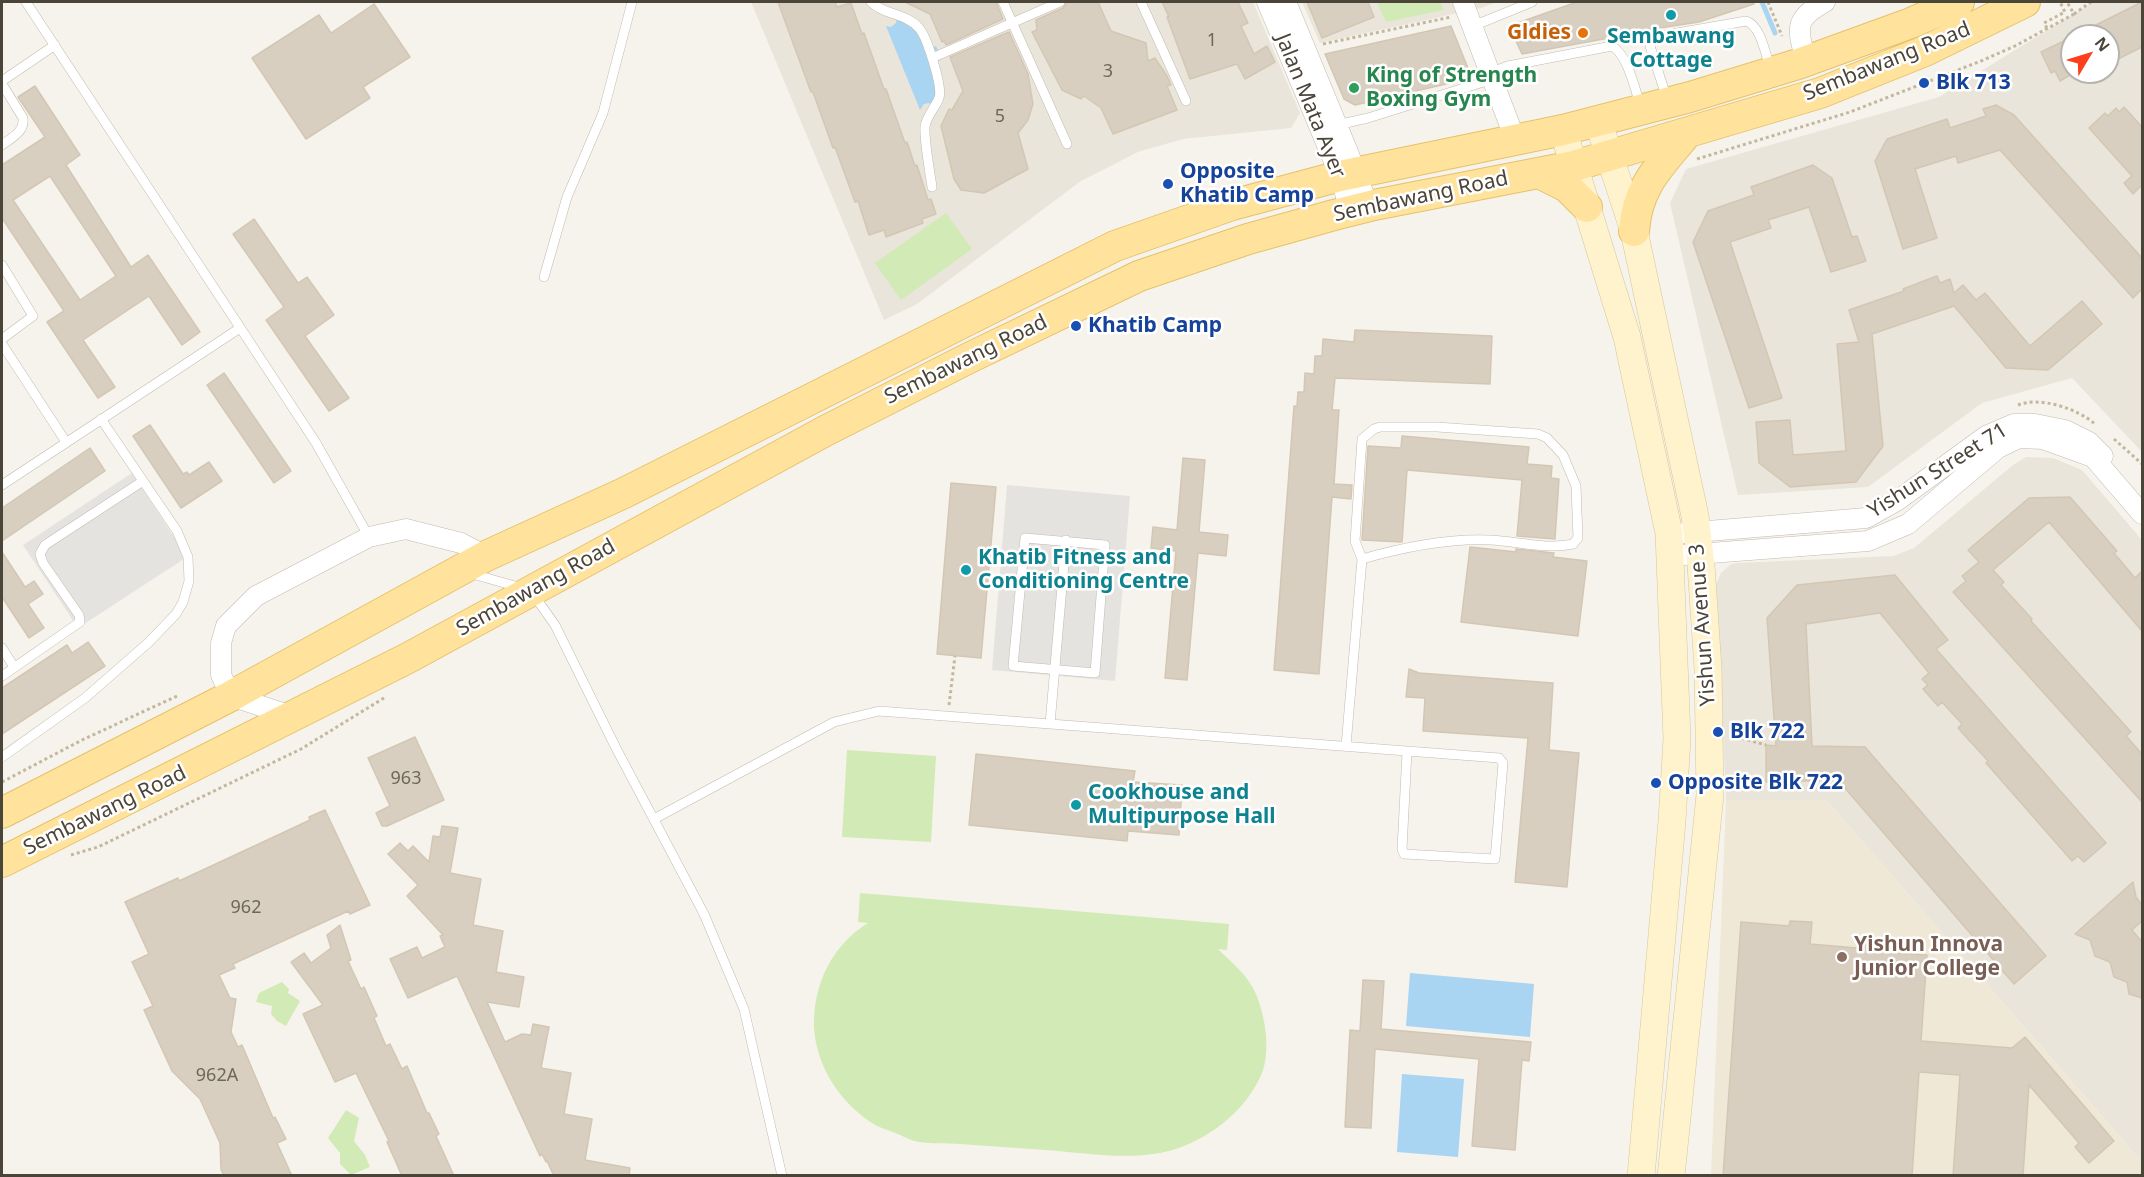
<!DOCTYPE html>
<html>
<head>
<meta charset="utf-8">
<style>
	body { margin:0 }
	#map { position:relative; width:2144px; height:1177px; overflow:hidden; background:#f6f3ec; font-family:"Noto Sans",sans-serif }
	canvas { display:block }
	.frame { position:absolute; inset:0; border:3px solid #4b4439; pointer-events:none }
	.north { position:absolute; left:2060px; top:24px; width:60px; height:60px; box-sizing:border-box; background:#fff; border:2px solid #b7b4b0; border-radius:50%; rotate:52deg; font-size:16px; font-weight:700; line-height:24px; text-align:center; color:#4b4439 }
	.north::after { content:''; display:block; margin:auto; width:21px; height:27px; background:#fc3f1d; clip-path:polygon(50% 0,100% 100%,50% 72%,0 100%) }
</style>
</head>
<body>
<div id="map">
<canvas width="2144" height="1177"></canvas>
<div class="frame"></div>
<div class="north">N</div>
</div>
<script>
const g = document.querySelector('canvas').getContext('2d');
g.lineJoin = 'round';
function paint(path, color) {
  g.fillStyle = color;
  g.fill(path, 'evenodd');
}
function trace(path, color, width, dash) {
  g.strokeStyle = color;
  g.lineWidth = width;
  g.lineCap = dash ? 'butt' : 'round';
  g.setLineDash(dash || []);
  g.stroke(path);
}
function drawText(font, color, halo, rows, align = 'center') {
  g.font = font + ' "Noto Sans",sans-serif';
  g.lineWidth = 5;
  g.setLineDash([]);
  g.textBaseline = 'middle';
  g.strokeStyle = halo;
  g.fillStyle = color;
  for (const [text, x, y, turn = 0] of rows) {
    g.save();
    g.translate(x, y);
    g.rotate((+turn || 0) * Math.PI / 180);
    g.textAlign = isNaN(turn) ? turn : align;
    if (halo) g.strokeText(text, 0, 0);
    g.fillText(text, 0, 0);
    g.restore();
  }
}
paint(new Path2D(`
	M751,2H1253L1300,113L1291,128L1183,139L1138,152L1081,181L917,304L884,320Z
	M1302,2H1497L1481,8L1320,43Z
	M2093,2H2142V452L2072,378L1982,403L1868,487L1738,495L1670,203L1686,169L1939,97ZM2072,36H2108V72H2072Z
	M2026,457L2053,458L2082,470L2142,540V1162L1826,800H1726L1716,584L1721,573L1731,564L1738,563L1893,556L1914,548L2013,465Z`), '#eae5da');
paint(new Path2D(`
	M1726,800H1826L2142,1162V1176H1711Z`), '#efe8d6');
paint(new Path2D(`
	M1377,2H1440L1444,10L1386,22Z
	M946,213L972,249L901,300L875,263Z
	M847,750L936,756L931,842L842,837Z
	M860,893L1229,924L1227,950L1218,949C1232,963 1248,975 1256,994C1265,1016 1271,1050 1262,1073C1247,1109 1212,1137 1176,1149C1134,1162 1088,1153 1046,1150C1017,1148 988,1146 960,1144C946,1143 932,1144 919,1142C912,1141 905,1137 898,1134C891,1131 883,1129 877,1126C842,1106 816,1067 814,1027C813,985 832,945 868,923L858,922Z
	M282,982L289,989L288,993L300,1001L286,1026L277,1021L271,1014L272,1006L256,1002L259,993Z
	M346,1110L359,1118L354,1141L365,1155L370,1167L351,1175L340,1164V1153L328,1138Z`), '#d2eab5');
paint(new Path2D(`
	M132,473L187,557L78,628L23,545Z
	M1007,485L1130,496L1115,681L992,670Z`), '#e5e3e0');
paint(new Path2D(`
	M897,17C917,25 921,29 924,51L936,46L942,59L929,65L941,79L934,106L929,103L924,104L920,110L886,26L891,27L896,23Z
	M1410,973L1534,984L1530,1037L1406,1026Z
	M1402,1074L1464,1079L1458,1157L1397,1152Z`), '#a9d4f2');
trace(new Path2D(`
	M1762,2L1775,33`), '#a9d4f2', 5);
const building = new Path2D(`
	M778,2H835L837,7L851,3L862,34L864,33L884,89H886L905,143L907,142L915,166L917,165L928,200L931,199L936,214L922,219L923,223L886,237L884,230L869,235L858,201L855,202L835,147L833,148L813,92H811Z
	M905,2H996L1003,19L946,45L944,41L942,42L930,14Z
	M1067,2H1098L1111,31L1146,43L1148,61L1155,58L1167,76L1171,85L1167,86L1177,110L1113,134L1101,108L1084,96L1081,99L1062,90L1032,32L1037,30L1036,20L1063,8Z
	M1162,2H1238L1248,23L1241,26L1254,54L1267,46L1275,62L1245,79L1237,64L1190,79L1167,17H1169Z
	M1307,2H1368L1374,17L1322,38Z
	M1577,2H1754V4L1699,22L1608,36L1609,38L1522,54L1509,26Z
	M2142,2V47L2108,64V36H2074Z
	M374,4L410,57L363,87L370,98L306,139L252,58L319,15L331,33Z
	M1451,26L1472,78L1355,105L1344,99L1325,54Z
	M1009,32L1028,74L1033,104L1028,120L1018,133L1028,169L984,193L961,190L954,179L941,126L949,109L952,110L963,91L950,57Z
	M2072,37V74L2060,81L2055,71L2051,73L2041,52Z
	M35,86L80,155L66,165L131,267L148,255L200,332L182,345L149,296L83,340L115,387L98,398L47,322L64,311L2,218V165L45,137L18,97ZM50,176L116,276L80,300L13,200Z
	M1996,105L2014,115L2142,258V289L2133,298L2000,150L1958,163L1956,156L1915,169L1937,238L1903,249L1875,161L1887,139L1947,119L1950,128L1986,116L1983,109Z
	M2124,107L2142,127V188L2141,186L2133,194L2124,183L2132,176L2089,128L2105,113L2108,116L2116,108L2119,112Z
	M1813,165L1832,178L1852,237L1857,236L1866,261L1831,272L1809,207L1768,220L1771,228L1730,242L1782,398L1749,408L1693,242L1708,211L1754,195L1751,187Z
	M254,219L298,283L307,277L334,315L305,336L349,398L329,411L266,320L284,307L233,234Z
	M1937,276L1940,283L1950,279L1954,293L1963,285L1976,300L1985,293L2030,346L2082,301L2102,324L2048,370L2006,368L1954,306L1872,334L1883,446L1856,482L1790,487L1759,463L1756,422L1790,420L1793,455L1846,451L1837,344L1859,342L1849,310L1904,291L1903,289Z
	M1355,330L1492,336L1490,384L1335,378L1332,410H1339L1334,484L1352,485L1351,499L1332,497L1319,674L1274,670L1294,406H1297L1298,392H1304L1305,373L1314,374L1315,356H1322L1323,339L1354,342Z
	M224,373L291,471L274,483L207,385Z
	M150,425L183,474L187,472L189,475L209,462L222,481L181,508L133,436Z
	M1402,436L1529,447L1527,464L1552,466L1551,478L1559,479L1555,539L1517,536L1522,480L1407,470L1402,542L1362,540L1368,446L1401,448Z
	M90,448L105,471L2,541V508Z
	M1183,458L1205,460L1199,532L1228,535L1226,556L1198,553L1187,680L1165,678L1176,551L1151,548L1153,527L1177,530Z
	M951,483L996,487L981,658L937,654Z
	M2070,497L2117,551L2114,553L2135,578L2142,571V631L2049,522L1993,570L2004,582L2001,585L2032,619L2031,621L2131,732L2126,736L2142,754V802L1953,592L1966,581L1962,576L1979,562L1968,550L2029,498Z
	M1470,547L1516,552V549L1554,553L1553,557L1587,561L1578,636L1461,622Z
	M2,552L25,587L34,581L43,594L28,604L44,628L29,638L2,597Z
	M1895,575L1948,640L1936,649L2106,843L2084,862L2078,856L2072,861L1986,763L1988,761L1958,728L1962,724L1942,702L1938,706L1923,689L1928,685L1922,679L1929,673L1880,613L1806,624L1812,746L1865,747L2046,956L2014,984L1838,780L1766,782V745L1776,746L1767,618L1797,585Z
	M88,642L105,666L2,734V688L67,645L72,653Z
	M1409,669L1419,673L1553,683L1549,750L1579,753L1567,887L1515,882L1528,738L1423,731L1425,698L1406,697Z
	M415,737L444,800L387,826H382L376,813L390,806L368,758Z
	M976,754L1135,771L1133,782L1182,785L1179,835L1128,831L1127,841L969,825Z
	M325,810L370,905L350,914L348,911L233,964L235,968L219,975L230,998L236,999L231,1032L238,1047L242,1045L273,1118L275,1117L286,1139L277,1143L292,1176H224L221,1169L220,1143L200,1099L172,1071L144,1010L153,1006L132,962L149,954L125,902L178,878L179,881L278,835L310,820L309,817Z
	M442,826L458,828L450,873L481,879L473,925L503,931L496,972L524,977L519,1007L487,1002L505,1042L522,1034L531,1035L533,1024L549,1027L541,1068L571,1073L564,1114L592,1119L585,1160L630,1168L629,1176H554L547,1161L546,1162L542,1154L540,1156L457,976L408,998L390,959L417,947L422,958L445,947L440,936L443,935L407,896L418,885L388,854L400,843L408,851L413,846L429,862L433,836L440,837Z
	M2133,882L2136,897L2142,905V921L2132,930L2142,942V998L2129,994L2127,982L2114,977L2110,962L2095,956L2090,940L2075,934Z
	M1790,921L1812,922L1810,944L1857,948V944L1877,945V952L1927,955L1921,1041L2012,1048L2025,1037L2114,1141L2089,1163L2075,1147L2079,1143L2029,1085L2023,1176H1953L1960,1075L1919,1072L1912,1176H1723L1741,922L1789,926Z
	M340,925L351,960L348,961L361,989L364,987L377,1016L374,1018L386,1046L390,1044L402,1069L407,1066L427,1113H429L439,1134L436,1136L454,1176H402L387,1142L389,1141L356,1073L335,1082L303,1014L323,1005L291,962L304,953L311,963L331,948L327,935Z
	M1363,980L1384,981L1381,1029L1531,1042L1529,1061L1522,1060L1515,1150L1472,1146L1479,1059L1375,1049L1371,1128L1345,1127L1350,1030L1360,1031Z`);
paint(building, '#d8cfc1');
trace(building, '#d3c7b4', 1.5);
const service = new Path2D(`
	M26,2L316,443L369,537
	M871,2C884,15 906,13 919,28C927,37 943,87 939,98C935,108 926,117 925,127C924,140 930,173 932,187
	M1003,2L1067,144
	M1141,2L1186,101
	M1473,26L1532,2
	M932,58L1060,2
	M1491,72L1508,66L1612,46C1628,55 1635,90 1641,107
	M2,81L55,45
	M2,84L23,118C25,132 11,138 2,145
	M1667,99L1650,46L1654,39L1660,36L1746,21C1761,26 1765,53 1770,67
	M1337,125L1368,118L1493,79
	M2,265L33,316L2,339
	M544,277L567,197L603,113L632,2
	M2,344L66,442
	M2,485L240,328
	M1025,538L1105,545L1095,673L1013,666Z
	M469,573L522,588
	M533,594L555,625L617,750L704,914L744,1009L782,1176
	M2,648L14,667
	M2,676L80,622L79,615L43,563L40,554L45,545L143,481
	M1050,724L1066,540
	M1346,746L1362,559L1355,541L1362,439L1374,429L1380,427H1437L1538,434L1547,438L1563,455L1576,486L1578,538L1573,544C1546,550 1517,541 1490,540C1447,538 1404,547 1362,559
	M2,757L85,698L148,643L176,614L183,602L189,581L188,557L177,531L101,419
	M654,819L834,722L879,711L1499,758L1503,763L1495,859L1404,854L1402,849L1407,752`);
const minor = new Path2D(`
	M1267,2L1340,176L1350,210
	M1286,2L1348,152L1368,206
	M1463,2L1515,139
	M1806,61C1798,30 1792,20 1825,2
	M1684,533L1866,518L1898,500L1986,436L2014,424H2035L2065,430L2089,442L2103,456
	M1671,556L1868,541L1908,524L1998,448L2019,438L2043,439L2093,457L2142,514
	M294,717L231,696L221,675V643L226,626L256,596L369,537L406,529L461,543L486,556`);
const secondary = new Path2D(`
	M1598,121L1634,231L1695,516L1701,565L1708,669L1710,795L1671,1176
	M1563,130L1627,337L1669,533L1677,739L1672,821L1641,1176`);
const primary = new Path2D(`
	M1539,173L1567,187L1587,207
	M1634,231C1637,186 1660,166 1687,133
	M2,813L231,696L486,556L624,493L1115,246L1232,205L1340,176L1563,130L1690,97L1798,64L1911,23L1959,2
	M2,862L408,658L827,430L969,358L1139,276L1248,239L1334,215L1374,205L1574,166L1820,93L1925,51L2025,2`);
trace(service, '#c2bbae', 10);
trace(minor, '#c2bbae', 21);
trace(secondary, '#d6c79b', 28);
trace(primary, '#e6c16a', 32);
trace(new Path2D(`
	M1768,2L1782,36
	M2074,14L2091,2
	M2047,28L2044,23L2065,12L2060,2
	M1323,44L1451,17
	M1697,159L1850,112L1981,61L2015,46L2074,14L2067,2
	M2018,405C2040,396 2078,409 2095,424
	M2114,439L2142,464
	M949,705L955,656
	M1730,735L1766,745
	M2,782L82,740L177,696
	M71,855L98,847L301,749L384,698`), '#c4b79f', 3, [3, 3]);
trace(service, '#fff', 9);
trace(minor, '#fff', 20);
trace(secondary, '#fff3cd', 27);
trace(primary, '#ffe39c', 30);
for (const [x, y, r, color] of [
	[1671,15,6,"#0f9aa8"],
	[1583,33,6,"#e8710a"],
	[1924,83,6,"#1a4fb4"],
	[1354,88,6,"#2e9e5b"],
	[1168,184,6,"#1a4fb4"],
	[1076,326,6,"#1a4fb4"],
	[966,570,6,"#0f9aa8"],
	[1718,732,6,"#1a4fb4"],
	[1656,783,6,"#1a4fb4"],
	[1076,805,6,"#0f9aa8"],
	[1842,957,6,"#8d6e63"]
]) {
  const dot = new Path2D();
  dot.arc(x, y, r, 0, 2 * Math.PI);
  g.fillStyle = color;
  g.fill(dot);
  trace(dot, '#fff', 2);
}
drawText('18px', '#6e675b', null, [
	["1",1212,41],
	["3",1108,72],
	["5",1000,117],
	["963",406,779],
	["962",246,908],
	["962A",217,1076]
]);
drawText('bold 21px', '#c56008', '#fff', [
	["Gldies",1571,33]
], 'right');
drawText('bold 21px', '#0d838f', '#fff', [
	["Sembawang",1671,37,"center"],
	["Cottage",1671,61,"center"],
	["Khatib Fitness and",978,558],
	["Conditioning Centre",978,582],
	["Cookhouse and",1088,793],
	["Multipurpose Hall",1088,817]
], 'left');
drawText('21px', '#4b4439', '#fff', [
	["Sembawang Road",1887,62,-22],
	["Jalan Mata Ayer",1310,106,68],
	["Sembawang Road",1421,197,-12],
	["Sembawang Road",966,360,-26],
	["Yishun Street 71",1938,471,-32],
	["Sembawang Road",536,588,-29],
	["Yishun Avenue 3",1703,625,-94],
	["Sembawang Road",105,811,-26]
]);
drawText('bold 21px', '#27864d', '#fff', [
	["King of Strength",1366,76],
	["Boxing Gym",1366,100]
], 'left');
drawText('bold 21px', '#164399', '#fff', [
	["Blk 713",1936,83],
	["Opposite",1180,172],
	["Khatib Camp",1180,196],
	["Khatib Camp",1088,326],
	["Blk 722",1730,732],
	["Opposite Blk 722",1668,783]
], 'left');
drawText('bold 21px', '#785e54', '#fff', [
	["Yishun Innova",1854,945],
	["Junior College",1854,969]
], 'left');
</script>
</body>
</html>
